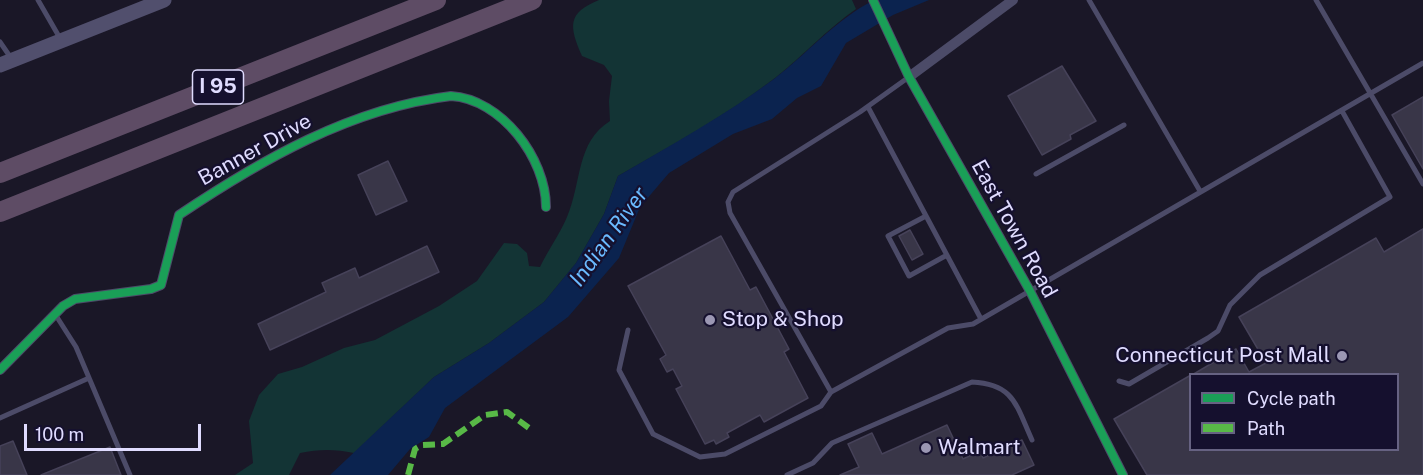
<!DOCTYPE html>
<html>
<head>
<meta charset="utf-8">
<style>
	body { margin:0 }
	#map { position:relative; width:1423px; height:475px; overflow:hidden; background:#1a1727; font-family:"Public Sans",sans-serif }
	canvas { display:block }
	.legend { position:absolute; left:1189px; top:373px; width:210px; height:78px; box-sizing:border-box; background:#15102e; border:2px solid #666282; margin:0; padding:8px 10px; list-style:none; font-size:18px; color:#e0dcff }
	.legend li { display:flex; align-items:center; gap:12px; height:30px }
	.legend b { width:30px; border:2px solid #666282 }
	.scale { position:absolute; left:24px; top:424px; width:177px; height:27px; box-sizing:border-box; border:3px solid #e0dcff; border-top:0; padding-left:8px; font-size:18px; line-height:21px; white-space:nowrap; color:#e0dcff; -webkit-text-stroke:4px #15102e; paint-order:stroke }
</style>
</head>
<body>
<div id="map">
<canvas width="1423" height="475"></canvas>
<ul class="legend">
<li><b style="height:8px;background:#1a9f57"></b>Cycle path</li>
<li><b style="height:8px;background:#58b947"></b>Path</li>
</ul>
<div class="scale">100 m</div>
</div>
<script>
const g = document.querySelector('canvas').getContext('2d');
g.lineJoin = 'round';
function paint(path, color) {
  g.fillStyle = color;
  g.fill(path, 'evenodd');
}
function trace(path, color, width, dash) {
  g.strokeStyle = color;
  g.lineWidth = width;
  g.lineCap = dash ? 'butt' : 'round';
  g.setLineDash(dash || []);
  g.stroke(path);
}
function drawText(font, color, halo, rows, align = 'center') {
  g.font = font + ' "Public Sans",sans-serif';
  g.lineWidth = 4.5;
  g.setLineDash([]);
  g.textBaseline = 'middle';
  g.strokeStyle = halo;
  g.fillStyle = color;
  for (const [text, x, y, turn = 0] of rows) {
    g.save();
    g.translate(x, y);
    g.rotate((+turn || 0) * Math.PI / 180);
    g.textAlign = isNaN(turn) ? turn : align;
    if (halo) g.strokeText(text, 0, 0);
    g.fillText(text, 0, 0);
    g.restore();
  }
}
paint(new Path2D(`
	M599,0H852L856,9C827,29 803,56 775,78C726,116 672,145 618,176L604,214L576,263L544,302L489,343L434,377L354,453C335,449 319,449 300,453L289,475H235L253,463L249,421L259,395L278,374L302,367L344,348L375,340L439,306L477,281L504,243L517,244L527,253L529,266L540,267C548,250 560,234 567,217C582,182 576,142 610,121L609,101L612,76L604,65L582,56C569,26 567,13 599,0Z`), '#133435');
paint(new Path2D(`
	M874,0H929L893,15L846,43L821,86L797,98L772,119L733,134L669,173L640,207L619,258L568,317L445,408L429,437L410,449L388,475H330L434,377L489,343L544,302L576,263L604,214L618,176C671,145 724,116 774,79C808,53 835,20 874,0Z`), '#0b234f');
const building = new Path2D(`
	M1062,66L1096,121L1070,135L1071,139L1042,155L1008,96Z
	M1423,97V169L1392,115Z
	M388,161L407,201L376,215L358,175Z
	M1423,229V475H1147L1114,419L1191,375V450H1398V375H1192L1236,349L1249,372L1266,363L1239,317L1376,238L1384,252Z
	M910,230L923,254L912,260L899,236Z
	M721,236L750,290L756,287L789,349L784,352L808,398L764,422L760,415L727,433L729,437L716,444L714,440L705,444L676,389L682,386L673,369L667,372L660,359L666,355L628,286Z
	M427,246L439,272L270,350L258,324L326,292L322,283L355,268L359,278Z
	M947,425L963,459L980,451L983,458L1022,440L1034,465L1012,475H840L859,467L848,444L872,433L882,454Z
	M13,441L27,475H0V446Z
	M110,447L121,475H41Z`);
paint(building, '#393648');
trace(building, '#464259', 1.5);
trace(new Path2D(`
	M38,0L61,40
	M1089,0L1200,191
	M1316,0L1423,184
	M0,42L11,58
	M909,77L860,112L733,192L728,202L730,213L831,392L948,328L973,324L1423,63
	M868,107L981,319
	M1036,174L1124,125
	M926,216L888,236L909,276L947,255
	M55,314L76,347L130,475
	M628,330L619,370L653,434L700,457L725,454L821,406L831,392
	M1119,381L1129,384L1208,338L1218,331L1230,305L1260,275L1390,197L1342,111
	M0,418L89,378
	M787,475L813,463L832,443L972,382C1014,384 1016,405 1032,440`), '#4c4b68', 5);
trace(new Path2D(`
	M873,0L909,77L1030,291L1123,475
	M909,77L1013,0
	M0,370L63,306L75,299L151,289L161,285L179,215C261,160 351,108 451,96C501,99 546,158 546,207`), '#4c4b68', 10);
trace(new Path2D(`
	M0,65L164,0`), '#514f6d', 15);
trace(new Path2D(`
	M0,173L436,0
	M0,212L532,0`), '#5e4c65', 20);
trace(new Path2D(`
	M408,475L415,449L422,445L443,444L485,415L507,412L529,428`), '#58b947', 6, [12, 6]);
trace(new Path2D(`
	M873,0L909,77L1030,291L1123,475
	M0,370L63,306L75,299L151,289L161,285L179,215C261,160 351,108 451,96C501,99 546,158 546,207`), '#1a9f57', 8);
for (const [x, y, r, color] of [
	[710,320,6,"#9b97b3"],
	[1342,356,6,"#9b97b3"],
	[926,448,6,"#9b97b3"]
]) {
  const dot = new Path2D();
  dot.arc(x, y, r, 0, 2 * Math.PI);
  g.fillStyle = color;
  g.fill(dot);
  trace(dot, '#15102e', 2);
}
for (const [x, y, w] of [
	[218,87,51]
]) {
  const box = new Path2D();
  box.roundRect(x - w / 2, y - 17, w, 34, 4.5);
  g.fillStyle = '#15102e';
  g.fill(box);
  trace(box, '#e0dcff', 1.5);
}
drawText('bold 20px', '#e0dcff', null, [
	["I 95",218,87]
]);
drawText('21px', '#e0dcff', '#15102e', [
	["Banner Drive",255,150,-29],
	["East Town Road",1014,229,61]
]);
drawText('21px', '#e0dcff', '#15102e', [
	["Stop & Shop",722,320],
	["Connecticut Post Mall",1330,356,"right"],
	["Walmart",938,448]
], 'left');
drawText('italic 22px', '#6abaff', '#15102e', [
	["Indian River",609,237,-54]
]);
</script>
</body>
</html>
